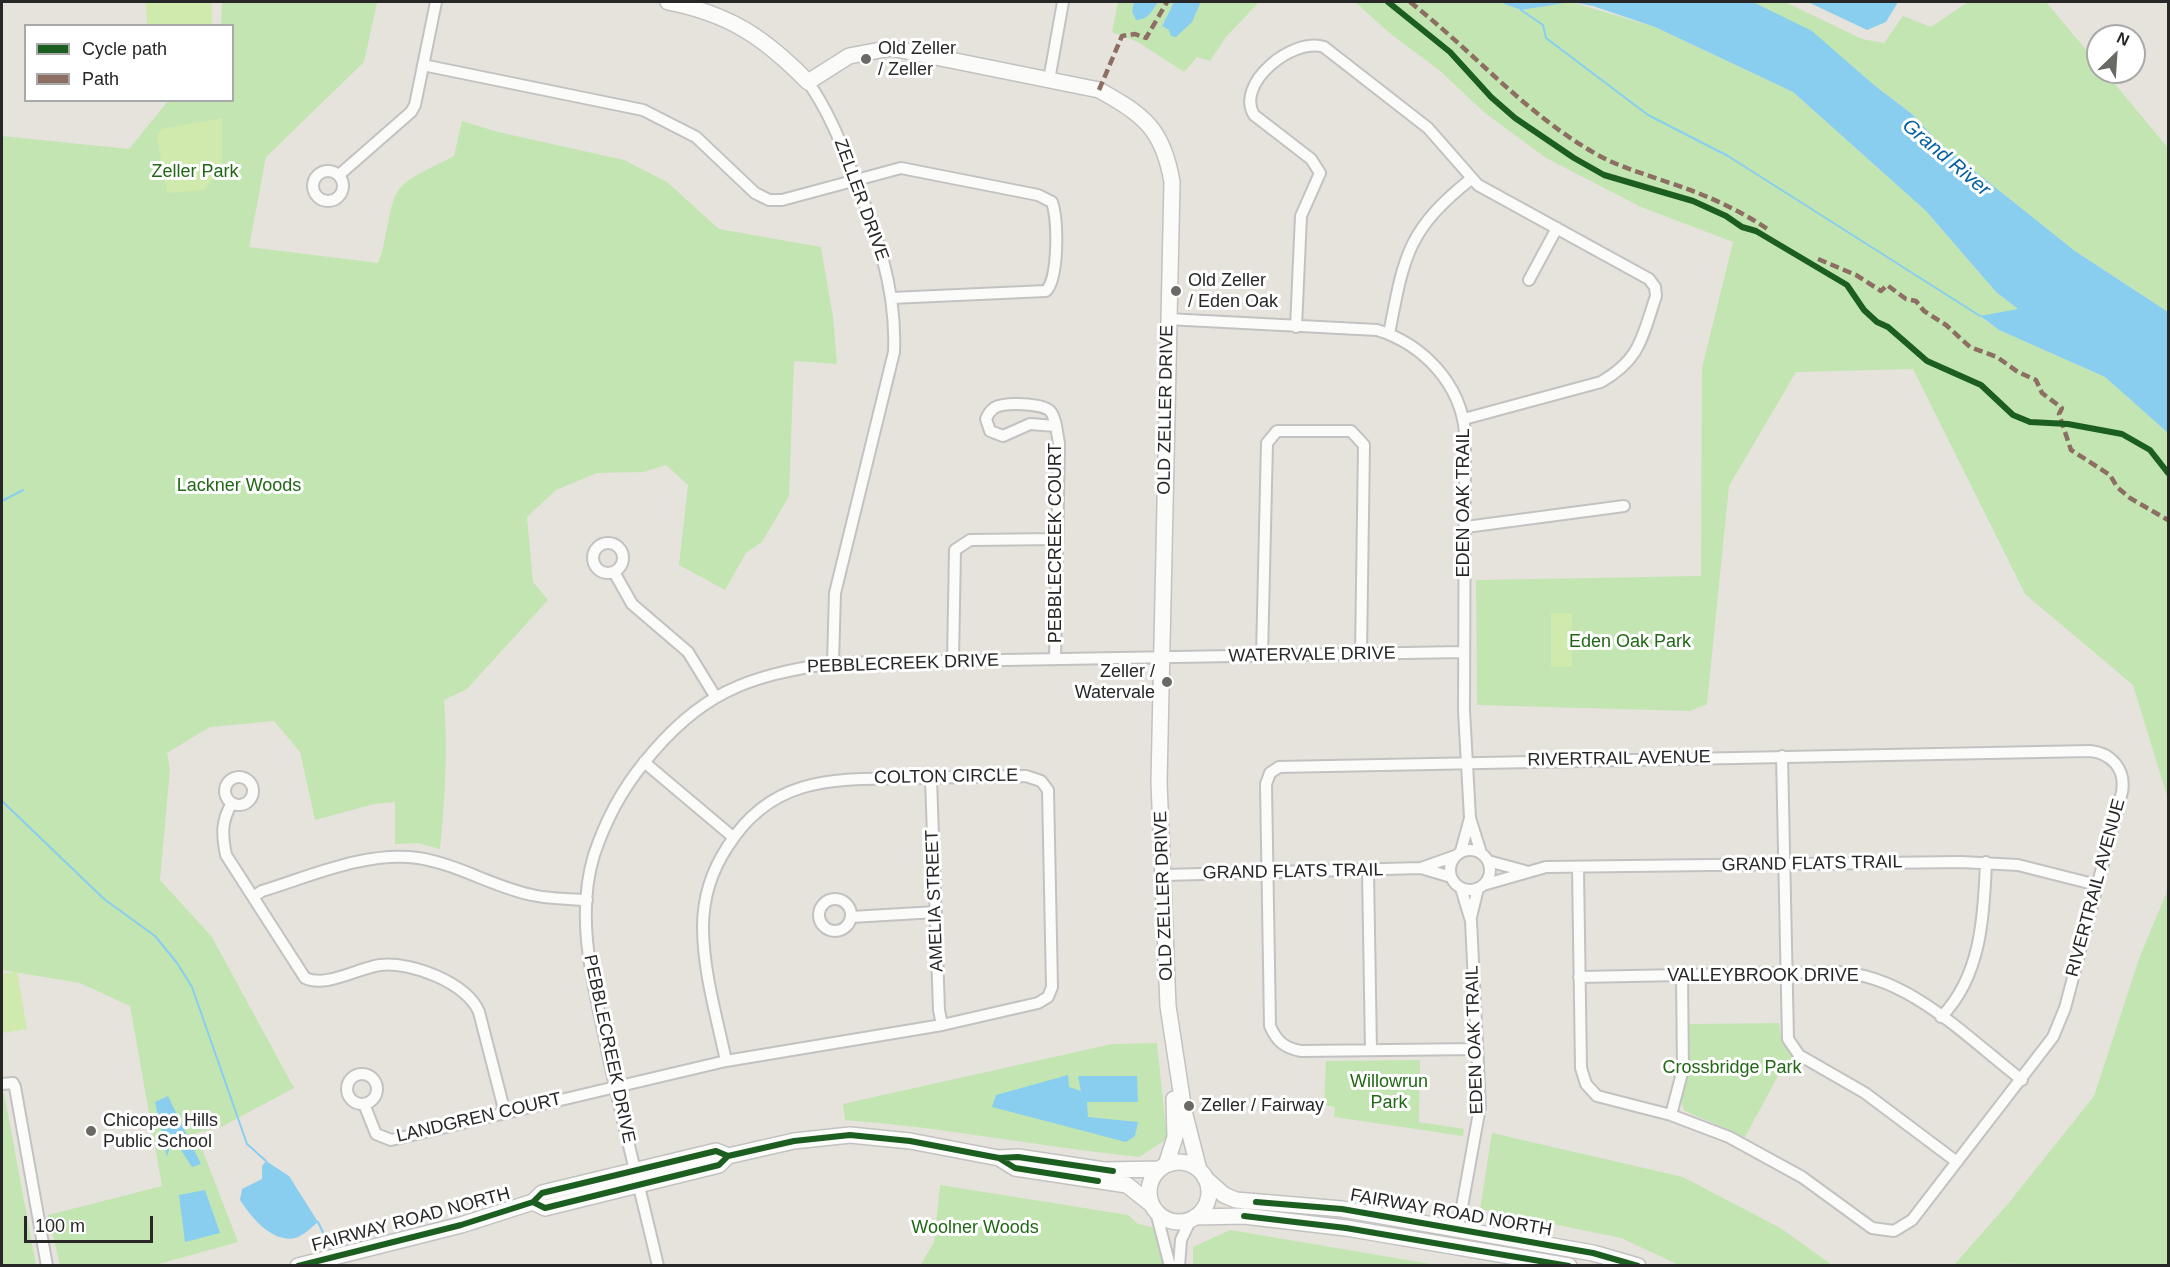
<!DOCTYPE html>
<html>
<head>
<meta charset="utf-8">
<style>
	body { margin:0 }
	#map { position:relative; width:2170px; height:1267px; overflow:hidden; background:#e6e3dc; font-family:Arial,sans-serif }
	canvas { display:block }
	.frame { position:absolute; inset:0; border:3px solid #272727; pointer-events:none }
	.legend { position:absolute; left:24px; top:24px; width:210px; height:78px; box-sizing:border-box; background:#fff; border:2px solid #a9a9a9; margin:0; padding:8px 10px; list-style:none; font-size:18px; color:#272727 }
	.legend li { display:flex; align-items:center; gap:12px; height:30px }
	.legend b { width:30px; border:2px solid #a9a9a9 }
	.north { position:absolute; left:2086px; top:24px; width:60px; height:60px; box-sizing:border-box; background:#fff; border:2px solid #a9a9a9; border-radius:50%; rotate:25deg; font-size:16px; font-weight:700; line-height:24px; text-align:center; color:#272727 }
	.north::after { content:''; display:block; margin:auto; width:21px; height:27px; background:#6a6966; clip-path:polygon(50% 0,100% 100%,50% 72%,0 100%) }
	.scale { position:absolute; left:24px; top:1216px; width:129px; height:27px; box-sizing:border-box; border:3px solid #272727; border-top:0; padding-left:8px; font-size:18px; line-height:21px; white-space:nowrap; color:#272727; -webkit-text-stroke:4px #fff; paint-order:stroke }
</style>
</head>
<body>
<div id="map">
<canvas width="2170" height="1267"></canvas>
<div class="frame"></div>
<ul class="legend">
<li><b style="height:8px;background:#1b5e20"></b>Cycle path</li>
<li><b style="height:8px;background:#8d6e63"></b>Path</li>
</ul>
<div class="north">N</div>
<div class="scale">100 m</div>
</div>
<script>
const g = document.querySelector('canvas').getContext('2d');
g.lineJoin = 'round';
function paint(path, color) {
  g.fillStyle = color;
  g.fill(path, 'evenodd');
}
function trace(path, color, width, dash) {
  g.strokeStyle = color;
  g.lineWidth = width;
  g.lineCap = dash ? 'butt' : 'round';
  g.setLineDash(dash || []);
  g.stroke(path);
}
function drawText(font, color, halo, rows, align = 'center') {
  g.font = font + ' Arial,sans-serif';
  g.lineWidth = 6;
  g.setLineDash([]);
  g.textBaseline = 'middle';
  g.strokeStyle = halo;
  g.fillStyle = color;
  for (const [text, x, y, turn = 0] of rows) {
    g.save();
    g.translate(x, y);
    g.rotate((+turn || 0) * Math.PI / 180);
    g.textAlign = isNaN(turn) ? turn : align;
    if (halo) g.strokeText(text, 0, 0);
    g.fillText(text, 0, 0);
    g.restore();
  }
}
paint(new Path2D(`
	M222,2L377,3L364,62L266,157L249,247L378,263C387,243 388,205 398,191C406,177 440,164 454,156L462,121L498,132L624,160L667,182L719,229L821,247L833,317L837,364L794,361L789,496L762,542L746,553L725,590L679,565L688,485L666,465L644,472L597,473L556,490L527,517L533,582L548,600L467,689L444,700C448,750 445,799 440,849L418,843L395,844V802L374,804L315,820L300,752L274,721L210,727L167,753L170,769L160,880L212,937L294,1088L221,1127L196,1133L238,1242L155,1265H60L48,1215L162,1186L130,1006L80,983L2,970V136L129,149L168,101L232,100V26L221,25Z
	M1118,2H1134L1132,11L1151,12L1158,2H1174L1162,26L1196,14L1199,2H1259L1226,37L1210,61L1197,57L1184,72L1138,42L1112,32Z
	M1355,2H1499L1521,10L1571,2L1655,27L1793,92L1926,211L1996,292L2019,310L1980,317L1999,330L2105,377L2168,433V799L2133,685L2025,594L1913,369L1796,372L1729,486L1707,704L1690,711L1477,705L1476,580L1701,576L1702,368L1733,242L1641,207L1546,158L1485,113L1439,70L1392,35Z
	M1753,2H1785L1862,39L1884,43L1903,16L1931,27L1968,2H2046L2098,64V72H2105L2168,148V312L2075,251L1937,141L1912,114L1874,85L1812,32Z
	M2168,889V1265L2029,1266C2020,1261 1968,1266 1953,1266L2007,1205L2094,1096L2139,959Z
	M1779,1023L1781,1037L1793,1057L1780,1072L1745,1137L1685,1111L1680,1101L1688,1072L1689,1024Z
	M1157,1043L1167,1139L1139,1157C1041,1147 944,1127 845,1120L843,1104L1112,1044Z
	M1420,1060L1419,1122L1464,1129L1463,1136L1334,1117L1335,1107L1324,1105L1326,1061Z
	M4,1093L36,1265H2V1094Z
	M1492,1133L1683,1177L1782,1229L1832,1265H1679L1621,1238L1480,1209Z
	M940,1185L1128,1215L1138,1224L1157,1228L1169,1265L920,1266L934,1242Z
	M1230,1230L1437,1265H1193V1247Z`), '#c3e5b2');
paint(new Path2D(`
	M146,2H212V25H147Z
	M222,118V166L204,190L167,193L157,137L161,129Z
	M1551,613H1572V667H1551Z
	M17,971L27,1029L2,1033V974Z`), '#d0eaae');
paint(new Path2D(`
	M1134,2H1158C1152,11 1148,20 1136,20L1132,11Z
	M1174,2H1199L1200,4L1192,22L1176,37L1171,36L1169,30L1162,26Z
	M1499,2H1753L1812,31L1874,85L1912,114L1937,141L2075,251L2168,312V433L2105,377L1999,330L1980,316L2018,309L1996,292L1926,211L1793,92L1655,27L1593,6L1571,2L1521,10Z
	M1808,2H1898L1886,22L1867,30Z
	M1068,1075L1069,1087L1081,1091L1078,1076H1137L1138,1102H1087L1088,1117L1138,1122L1135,1136L1126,1142L992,1107L996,1095Z
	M168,1096L201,1164L192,1167L177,1144L170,1146L167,1157L155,1102Z
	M266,1161L289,1176L318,1222C312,1227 303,1236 295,1238C272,1243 251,1217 240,1200L242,1189L262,1179V1166Z
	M205,1190L220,1233L185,1242L179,1195Z`), '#89ceef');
trace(new Path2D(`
	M1521,10L1543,25L1546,38L1648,115L1728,156L1980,316
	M2,501L23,490
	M2,801L104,899L155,936L177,963L192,987L247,1144L266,1161
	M318,1222L327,1241`), '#89ceef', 2);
const street = new Path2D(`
	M423,65L643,110L696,137L755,193L769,200H782L901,168L1038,195L1052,202C1058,219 1059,278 1046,291L891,298
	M1049,80L1063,2
	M808,82C827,109 839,138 851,169C875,229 897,287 894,352L835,593L833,663
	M313 186a15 15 0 1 1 30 0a15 15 0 1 1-30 0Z
	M339,175L411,112L415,105L436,2
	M1529,280L1557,228
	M1167,319L1377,330C1423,344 1461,384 1465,433L1464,711L1470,818L1481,853
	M1296,327L1301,216L1320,173L1311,159L1254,115C1235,84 1292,37 1324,47L1428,128L1478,185L1649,279L1655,287L1656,296C1642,337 1641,359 1601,382L1464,419
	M1389,334C1404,256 1407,230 1471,179
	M1055,426L1030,424L1003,436L990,431L986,419C988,414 990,411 994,408C1004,402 1042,403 1050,411C1056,417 1057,434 1059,443L1055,659
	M1466,527L1624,506
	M593 558a15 15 0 1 1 30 0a15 15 0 1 1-30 0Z
	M614,572L632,604L688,652L715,696
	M1262,656L1267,443L1277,431H1351L1364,445L1361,654
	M953,660L955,550L970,540L1056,539
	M1782,756L1788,1039L1799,1055L1865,1093L1957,1162
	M644,762L733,837
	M225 791a14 14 0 1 1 28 0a14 14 0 1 1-28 0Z
	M931,778L939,1010L942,1025
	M232,803C221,821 222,835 226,855L305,978C326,988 358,968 380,965C411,961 467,983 479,1012L505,1113
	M1450 870a20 20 0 1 1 40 0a20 20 0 1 1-40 0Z
	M1461,851L1470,818
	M1488,861L1525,871
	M1421,868L1455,856
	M1368,871L1371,1050
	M1165,875L1421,868L1451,877
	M1483,885L1546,867L1961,862L2018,865L2097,885
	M253,897L262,891C311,876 366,851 418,858C458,864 493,887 532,895C549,899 569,899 587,900
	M819 915a16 16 0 1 1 32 0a16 16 0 1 1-32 0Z
	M851,917L936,912
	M1471,917L1478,888
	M1579,977L1837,972C1909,975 1967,1038 2022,1080
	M1941,1017C1981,977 1984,916 1986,862
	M1477,1049L1301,1051C1285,1048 1277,1042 1270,1026L1266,784L1270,773L1279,767L2090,751C2112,753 2126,770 2122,792L2065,1008L2053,1037L1912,1220L1894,1231L1872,1228L1802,1177L1729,1137L1671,1115L1597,1096L1586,1084L1581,1068L1578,868
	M347 1089a15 15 0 1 1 30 0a15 15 0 1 1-30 0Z
	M2,1084L13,1083L15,1087L47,1266
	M364,1104L376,1134L391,1140L726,1061L942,1025L1038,1003L1048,997L1052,987L1048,790L1041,781L1026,776C987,777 947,777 908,778C834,779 772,776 728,846C712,870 703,898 703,927C703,971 717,1018 726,1061
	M1671,1115L1683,1069L1682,975
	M1156,1212L1170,1266
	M1458,1229L1480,1107L1471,921L1461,888
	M658,1266C641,1192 621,1118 606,1044C593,983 575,917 594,855C605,822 621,791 643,764C699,693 746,676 833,663L1462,652
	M1179,1266L1181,1240L1191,1219`);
const secondary = new Path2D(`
	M668,2C730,14 765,38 808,82L849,56L891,48L1099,90C1144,115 1163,129 1172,182L1159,782L1168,1006L1184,1111L1199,1170
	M999,1158L1015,1168L1127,1185L1151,1204
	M1149 1192a30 30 0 1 1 60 0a30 30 0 1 1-60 0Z
	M1166,1165L1175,1137L1174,1099
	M1205,1178L1224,1195L1236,1200L1342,1209L1593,1253L1638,1266
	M533,1202L545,1208L719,1165L728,1156L794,1141L850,1135L910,1141L999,1158L1018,1157L1104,1170L1160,1169
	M1195,1217L1244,1216L1346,1228L1569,1266
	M298,1266L461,1225L533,1202L542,1193L716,1151L728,1156`);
trace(street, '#c3c2c2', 14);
trace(secondary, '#c3c2c2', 18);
trace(street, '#fbfbfa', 10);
trace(secondary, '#fbfbfa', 15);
trace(new Path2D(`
	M1410,2C1474,52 1523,112 1596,154C1619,167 1642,173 1667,182C1704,194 1738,209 1769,230
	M1099,90L1122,36L1135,34L1146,38L1167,2
	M1818,259L1856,275L1881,291L1887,285L1906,299L1916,301L1924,311L1946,325L1970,347L1997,357L2018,372L2036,380L2042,393L2062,408L2059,414L2071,450L2110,475L2117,487L2130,498L2168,520`), '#8d6e63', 4.5, [9, 4.5]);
trace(new Path2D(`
	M1388,2L1450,52L1491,97L1515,118L1574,158L1604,175L1693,201L1726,216L1742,227L1756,231L1847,285L1864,310L1877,322L1888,327L1927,361L1981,385L2013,415L2030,422L2068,424L2122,434L2150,450L2168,473
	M999,1158L1015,1168L1098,1181
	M533,1202L545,1208L719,1165L728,1156L794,1141L850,1135L910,1141L999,1158L1018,1157L1113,1171
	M1256,1202L1342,1209L1593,1253L1638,1266
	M1244,1216L1346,1228L1569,1266
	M298,1266L461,1225L533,1202L542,1193L716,1151L728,1156`), '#1b5e20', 6);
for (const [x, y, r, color] of [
	[866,59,6,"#6a6966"],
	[1176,291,6,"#6a6966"],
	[1167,682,6,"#6a6966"],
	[1189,1106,6,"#6a6966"],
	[91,1131,6,"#6a6966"]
]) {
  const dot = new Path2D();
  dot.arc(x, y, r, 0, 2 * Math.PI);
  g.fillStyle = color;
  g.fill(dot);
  trace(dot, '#fff', 2);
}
drawText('18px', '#272727', '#fff', [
	["Old Zeller",878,49],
	["/ Zeller",878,70],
	["Old Zeller",1188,281],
	["/ Eden Oak",1188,302],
	["Zeller /",1155,672,"right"],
	["Watervale",1155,693,"right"],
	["Zeller / Fairway",1201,1106],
	["Chicopee Hills",103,1121],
	["Public School",103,1142]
], 'left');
drawText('18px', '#206814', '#fff', [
	["Zeller Park",195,172],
	["Lackner Woods",239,486],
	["Eden Oak Park",1630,642],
	["Crossbridge Park",1732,1068],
	["Willowrun",1389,1082],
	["Park",1389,1103],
	["Woolner Woods",975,1228]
]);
drawText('18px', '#272727', '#fff', [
	["ZELLER DRIVE",861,200,70],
	["OLD ZELLER DRIVE",1166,410,-89],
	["EDEN OAK TRAIL",1464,503,-90],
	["PEBBLECREEK COURT",1056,543,-90],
	["WATERVALE DRIVE",1312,655,-1],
	["PEBBLECREEK DRIVE",903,664,-2],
	["RIVERTRAIL AVENUE",1619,759,-1],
	["COLTON CIRCLE",946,777,-1],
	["GRAND FLATS TRAIL",1812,864,-1],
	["GRAND FLATS TRAIL",1293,872,-1],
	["RIVERTRAIL AVENUE",2096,888,-75],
	["OLD ZELLER DRIVE",1164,896,-92],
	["AMELIA STREET",935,901,-92],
	["VALLEYBROOK DRIVE",1763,976],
	["EDEN OAK TRAIL",1475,1040,-92],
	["PEBBLECREEK DRIVE",609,1049,78],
	["LANDGREN COURT",479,1118,-13],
	["FAIRWAY ROAD NORTH",1451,1213,10],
	["FAIRWAY ROAD NORTH",411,1220,-15]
]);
drawText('italic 20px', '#04609f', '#fff', [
	["Grand River",1946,158,40]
]);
</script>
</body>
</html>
